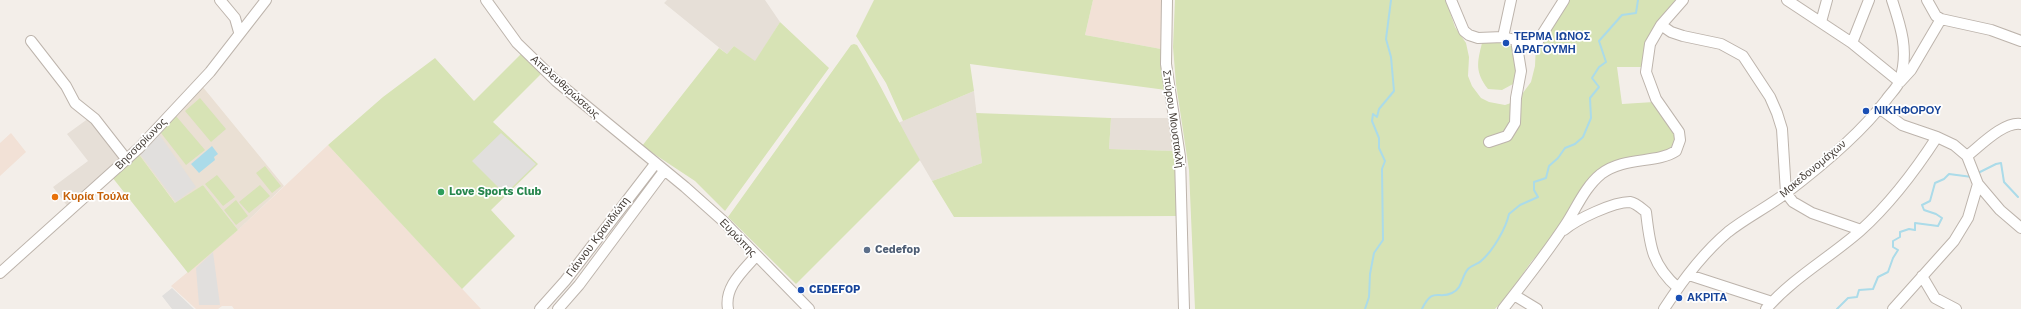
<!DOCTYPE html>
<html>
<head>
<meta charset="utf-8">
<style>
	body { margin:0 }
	canvas { display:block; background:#f3eee9 }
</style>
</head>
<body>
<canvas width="2021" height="309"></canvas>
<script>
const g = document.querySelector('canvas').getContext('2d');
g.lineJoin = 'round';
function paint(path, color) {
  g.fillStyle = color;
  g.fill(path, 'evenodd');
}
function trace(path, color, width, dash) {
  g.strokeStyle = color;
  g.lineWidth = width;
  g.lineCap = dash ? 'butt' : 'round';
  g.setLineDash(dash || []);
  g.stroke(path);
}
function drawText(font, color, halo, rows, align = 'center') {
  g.font = font + ' "Work Sans",sans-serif';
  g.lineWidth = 3.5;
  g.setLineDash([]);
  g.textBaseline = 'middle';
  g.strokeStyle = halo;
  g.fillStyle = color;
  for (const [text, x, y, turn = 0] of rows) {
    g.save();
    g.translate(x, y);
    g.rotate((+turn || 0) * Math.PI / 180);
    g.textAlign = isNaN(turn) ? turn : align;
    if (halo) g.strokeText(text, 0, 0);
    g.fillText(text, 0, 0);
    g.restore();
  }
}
paint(new Path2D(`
	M667,0H765L780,22L755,62L734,46L727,54L664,3Z
	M974,91L982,163L932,181L898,123Z
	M89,118L122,159L68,207L53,187L88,161L67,134Z
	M1111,118H1172L1176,151L1109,149Z`), '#e6dfd7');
paint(new Path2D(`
	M1093,0H1162L1161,49L1085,35Z
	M11,133L26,152L0,176V143Z
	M328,145L481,309H234L232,306H222L218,309H196L171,286L238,230Z`), '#f2e1d6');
paint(new Path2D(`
	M202,86L284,186L238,230L203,185L176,204L138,153Z`), '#eae0d4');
paint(new Path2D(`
	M874,0H1093L1085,35L1161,49L1166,90L970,64L974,91L903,121L886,83L856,36Z
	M1175,0H1446L1455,27L1466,43L1469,57L1468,76L1472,86L1481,98L1489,102L1505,105L1517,101L1531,82L1535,66L1536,43L1566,0H1679L1646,44L1642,67H1617L1622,104L1654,102L1675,132L1676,141L1667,152L1606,166L1556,234L1531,262L1511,291L1495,309H1195L1189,170L1176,84L1173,47Z
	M780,22L829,68L725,211L695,181L642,146L719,48L727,54L734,46L755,61Z
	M1492,41L1511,46C1516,60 1517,69 1513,84L1502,90L1488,89C1475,72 1477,63 1482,43Z
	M854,44L857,45C880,83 898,122 920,160L796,284L728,217L851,45Z
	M521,54L542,73L493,122L538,164L491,210L515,236L462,289L328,145L383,97L435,58L474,101Z
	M200,98L226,129L211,142L185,111Z
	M976,113L1111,118L1109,149L1176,151L1178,216L954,217L932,181L982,163Z
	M176,116L205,150L186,165L161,133Z
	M138,153L175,203L203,185L238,230L188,273L112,177Z
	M265,166L281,186L272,193L256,173Z
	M217,175L235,197L223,206L205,184Z
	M260,185L270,196L249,213L239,202Z
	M236,200L248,216L236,225L224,210Z`), '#d7e3b5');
paint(new Path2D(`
	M501,133L536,164L505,194L472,161Z
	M159,134L196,187L176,202L140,154Z
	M213,252L220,305H199L196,268Z
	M172,288L194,309H172L162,296Z`), '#e1dfdd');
paint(new Path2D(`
	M212,146L218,154L214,157L215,160L199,173L191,164Z`), '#abdbe9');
trace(new Path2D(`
	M1980,172L1996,164L2001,163L2004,182L2018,197
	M1365,309L1369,297L1370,274L1374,253L1383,240L1382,169L1385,161L1379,148V138L1372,121L1373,114L1377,117L1379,109L1394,91L1391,57L1386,39L1391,0
	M1422,309C1433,286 1438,300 1452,293C1463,288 1461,277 1468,269C1472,265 1478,264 1481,261C1493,251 1506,228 1509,214L1520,205L1538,197L1534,190V182L1546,178L1549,166L1558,158L1565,148L1575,144L1583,137L1591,118L1590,98L1599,87L1592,78L1599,67L1606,62L1599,41L1622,15L1636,13L1638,0
	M1837,309L1848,298L1857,297L1859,290L1873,289L1878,277L1888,272L1893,258L1898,250L1893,247V241L1900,237V232L1909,229L1915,230V223L1938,226L1942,218L1936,214L1924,210L1922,205L1930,201L1935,183L1944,179L1949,174L1972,177`), '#abdbe9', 2);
const minor = new Path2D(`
	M220,0L235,18L239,32
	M486,0L517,43L556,81L685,187L722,220L809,309
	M1167,0L1166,64L1180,157L1184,309
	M1451,0L1464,31L1469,35L1478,38L1503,37L1533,44L1538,41L1564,0
	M1787,0L1852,43L1900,82L1911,70L1941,19
	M1927,0L1936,16L1941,19L1991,30L2021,41
	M1821,22L1827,0
	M1661,25L1671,32L1683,36L1721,44L1743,56L1770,97L1777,113L1782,129L1786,193L1793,202L1812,213L1861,230
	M1503,37L1511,0
	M31,41L66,86L75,103L95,119L127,160
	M1852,43L1869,0
	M1879,108L1902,125L1937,137L1954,145L1967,156L1978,184L2000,210L2021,228
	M1489,142L1507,136L1515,123L1516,98L1521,71L1516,40
	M1967,156C1980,146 2004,121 2021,124
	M1564,230C1577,219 1613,202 1630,202C1636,203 1641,208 1646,212C1650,245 1651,264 1678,288
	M0,273L139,148L210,72L266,0
	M1689,275L1772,302
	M1922,276L1935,298L1956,309
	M1514,295L1537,309
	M540,309L565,281L655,164
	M558,309L579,285L664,171
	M728,309C724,287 743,271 756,256
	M1503,309C1525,281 1547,253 1566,224C1577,207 1585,187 1601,174C1625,156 1656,164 1676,151L1680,140L1679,132L1656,99L1646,72L1650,44L1661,25L1683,0
	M1664,309C1682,281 1703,253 1728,232C1747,217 1768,207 1786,193C1819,168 1861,133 1886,100C1890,94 1898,87 1900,80C1909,51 1901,27 1892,0
	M1766,309C1793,278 1829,258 1860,231C1890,204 1915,171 1937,137
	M1893,309L1954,241L1968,218L1978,184`);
trace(minor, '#bdb4ac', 12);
trace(minor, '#fff', 10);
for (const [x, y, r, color] of [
	[1506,43,4,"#1a4fb4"],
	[1866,111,4,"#1a4fb4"],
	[441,192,4,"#2e9e5b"],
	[55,197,4,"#e8710a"],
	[867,250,4,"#5c6f8a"],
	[801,290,4,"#1a4fb4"],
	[1679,298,4,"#1a4fb4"]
]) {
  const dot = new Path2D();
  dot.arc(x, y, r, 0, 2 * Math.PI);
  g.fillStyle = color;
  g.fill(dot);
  trace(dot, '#fff', 1.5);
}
drawText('bold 11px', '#164399', '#fff', [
	["ΤΕΡΜΑ ΙΩΝΟΣ",1514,37],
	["ΔΡΑΓΟΥΜΗ",1514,50],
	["ΝΙΚΗΦΟΡΟΥ",1874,111],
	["CEDEFOP",809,290],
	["ΑΚΡΙΤΑ",1687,298]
], 'left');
drawText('11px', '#453e38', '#fff', [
	["Απελευθερώσεως",565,87,42],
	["Σπύρου Μουστακλή",1173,119,82],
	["Βησσαρίωνος",141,144,-45],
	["Μακεδονομάχων",1813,169,-40],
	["Γιάννου Κρανιδιώτη",598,237,-53],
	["Ευρώπης",738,238,46]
]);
drawText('bold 11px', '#27864d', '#fff', [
	["Love Sports Club",449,192]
], 'left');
drawText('bold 11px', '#c56008', '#fff', [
	["Κυρία Τούλα",63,197]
], 'left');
drawText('bold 11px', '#4e5e75', '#fff', [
	["Cedefop",875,250]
], 'left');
</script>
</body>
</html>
